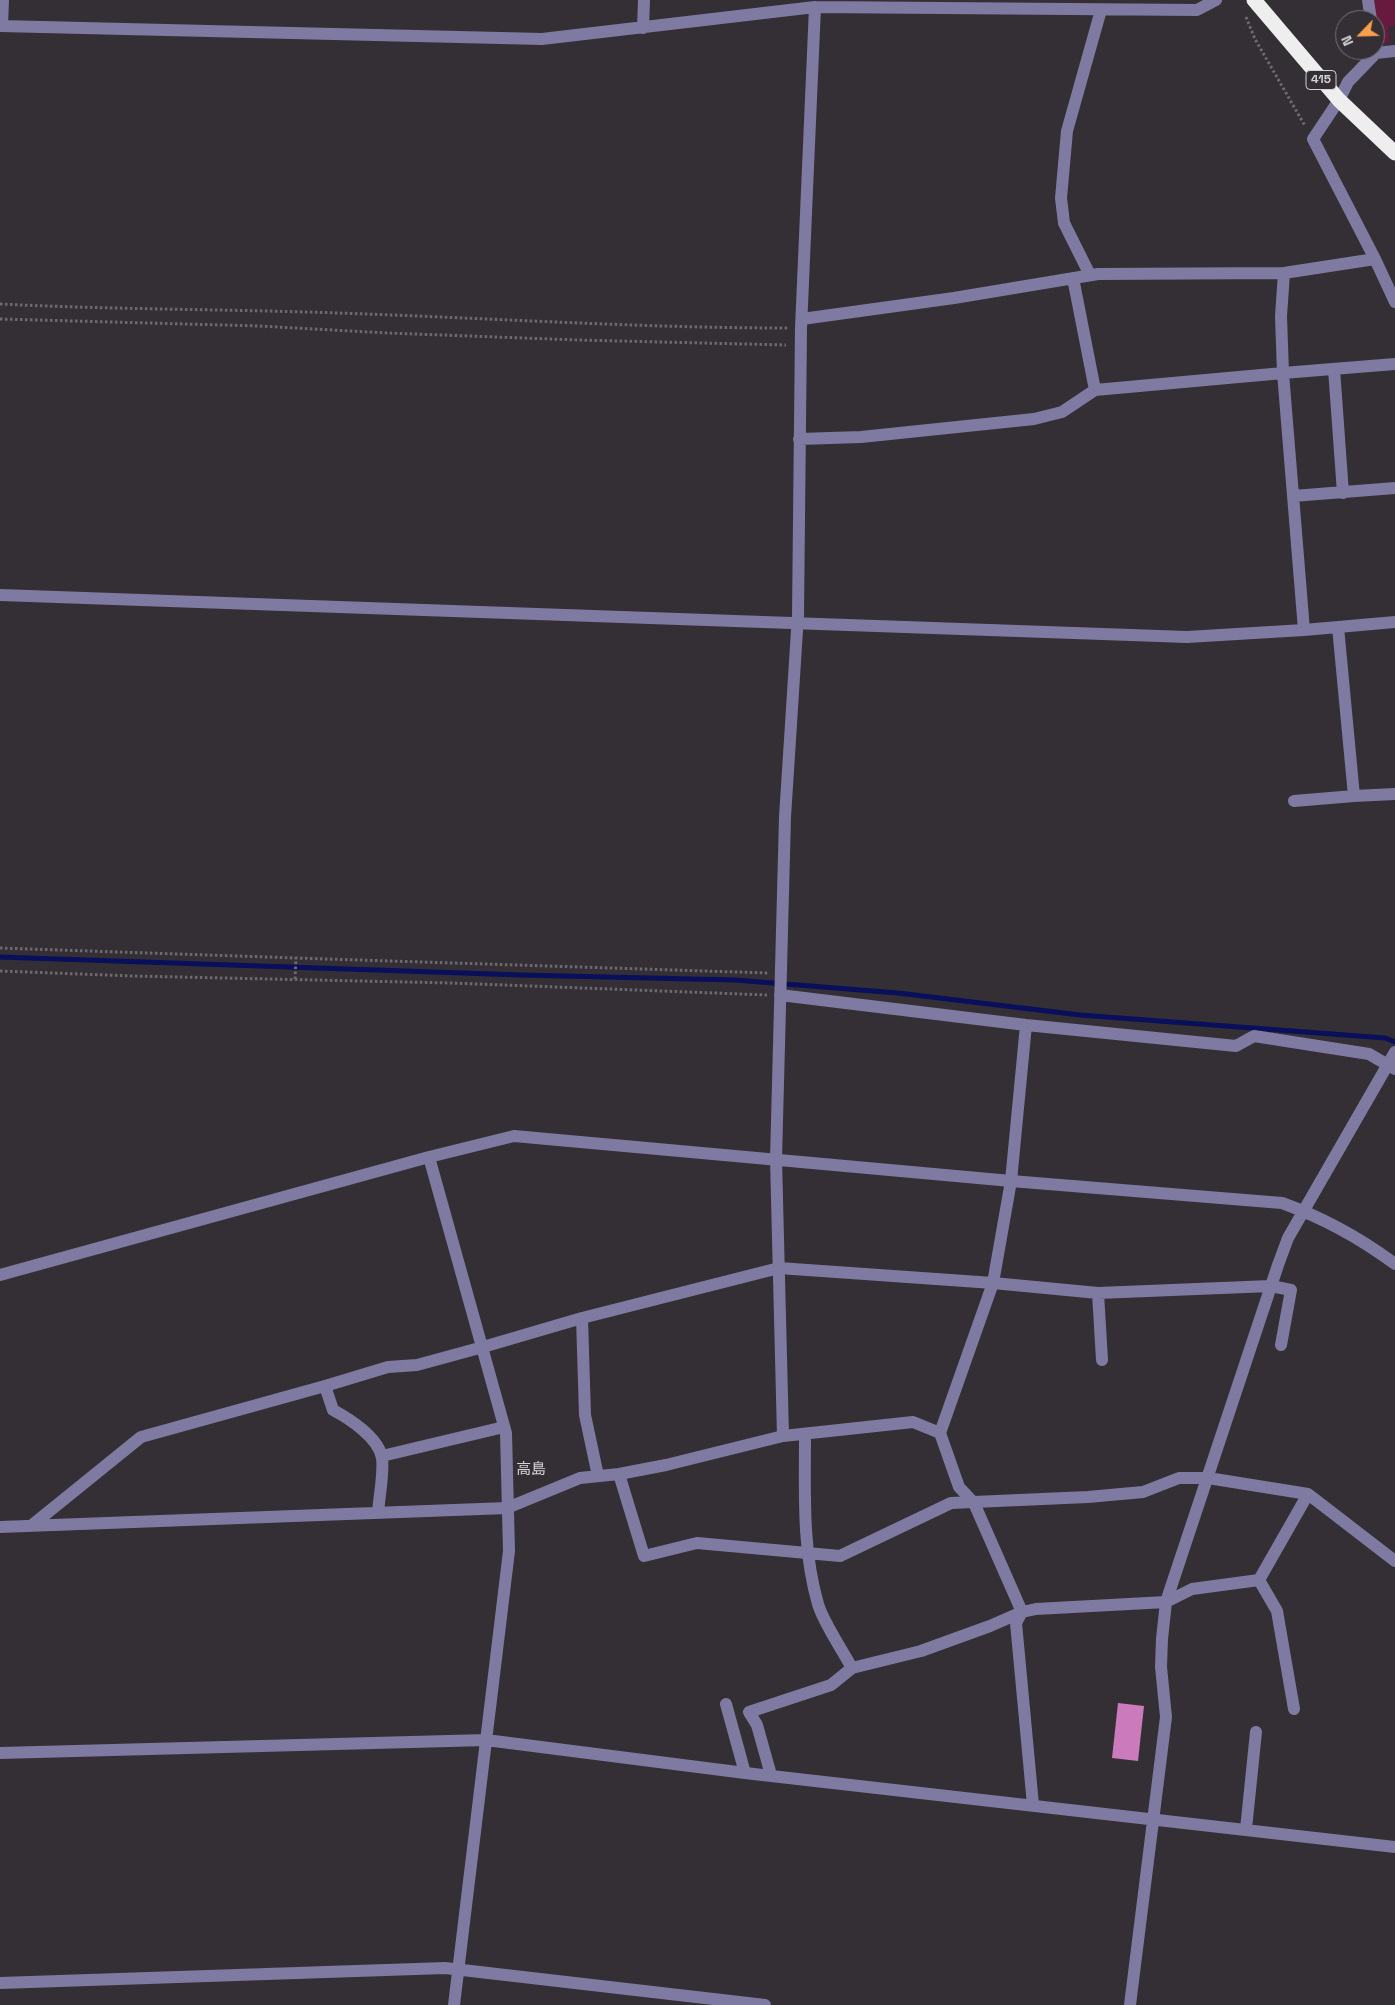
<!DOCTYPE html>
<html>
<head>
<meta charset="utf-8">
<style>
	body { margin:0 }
	#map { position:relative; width:1395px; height:2005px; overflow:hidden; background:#332f35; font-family:"Space Grotesk",sans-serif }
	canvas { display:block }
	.north { position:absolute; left:1335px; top:10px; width:50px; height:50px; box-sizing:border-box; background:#332f35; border:1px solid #747076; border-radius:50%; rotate:246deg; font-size:14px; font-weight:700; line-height:20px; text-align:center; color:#d5d2d7 }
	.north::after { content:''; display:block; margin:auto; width:18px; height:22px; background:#f8a14a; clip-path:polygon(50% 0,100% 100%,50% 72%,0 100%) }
</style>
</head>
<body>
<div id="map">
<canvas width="1395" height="2005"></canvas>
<div class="north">N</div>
</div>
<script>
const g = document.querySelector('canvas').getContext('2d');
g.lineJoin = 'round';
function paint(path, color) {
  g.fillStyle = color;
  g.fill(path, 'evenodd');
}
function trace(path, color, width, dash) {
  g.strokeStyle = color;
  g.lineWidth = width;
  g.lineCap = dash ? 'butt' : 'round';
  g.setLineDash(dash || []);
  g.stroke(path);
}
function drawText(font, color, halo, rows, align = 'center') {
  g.font = font + ' "Space Grotesk","Noto Sans JP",sans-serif';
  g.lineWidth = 5;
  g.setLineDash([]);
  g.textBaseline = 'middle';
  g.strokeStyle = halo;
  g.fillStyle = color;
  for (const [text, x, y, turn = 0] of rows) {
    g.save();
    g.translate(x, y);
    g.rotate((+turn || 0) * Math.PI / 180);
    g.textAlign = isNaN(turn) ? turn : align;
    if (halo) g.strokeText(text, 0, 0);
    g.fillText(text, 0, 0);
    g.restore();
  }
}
paint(new Path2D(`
	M1371,0H1395V26L1388,27L1390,43H1376L1375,20Z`), '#68193e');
trace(new Path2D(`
	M0,957L520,975L735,980L898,993L1080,1015L1385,1038L1395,1042`), '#090f5a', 5);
paint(new Path2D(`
	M1118,1703L1144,1706L1138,1761L1112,1758Z`), '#cb7abb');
trace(new Path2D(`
	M1246,17L1255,39L1305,126
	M0,304C121,310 243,309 365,314C506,319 647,328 788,328
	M0,319L259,326L387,333L578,340L786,345
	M0,948L296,958
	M0,971L133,976L451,983L767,995
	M295,979L296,958L768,973`), '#6d696f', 3, [2.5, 2.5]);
trace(new Path2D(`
	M1368,0L1371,20
	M0,26L542,39L815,7L1197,10L1216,0
	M2,26L3,0
	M643,28L644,0
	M1376,53L1395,51
	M1375,259L1313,139L1339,100L1348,82L1376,53L1375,44
	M1090,275L1064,223L1061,198L1067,131L1101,10
	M1073,278L1095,390L1283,373L1281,316L1284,273
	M802,319L954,298L1098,274L1284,273L1375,259L1395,302
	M1395,364L1283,373L1304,630L1395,622
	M1334,369L1343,493
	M799,439L861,437L1034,419L1062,412L1095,390
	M1293,496L1395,488
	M0,595L1187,637L1304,630
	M1354,796L1395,794
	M1294,801L1354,796L1338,627
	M780,995L1026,1025
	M429,1157L506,1433L509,1551L454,2005
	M0,1275L429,1157L514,1136L1011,1181L1282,1203C1324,1218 1360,1238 1395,1264
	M1098,1293L1271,1286L1291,1290L1281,1345
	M582,1318L779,1268L993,1283L1011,1181L1026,1025L1236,1046L1254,1036L1369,1054L1395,1069
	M325,1386L388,1367L417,1365L483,1347L582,1318L585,1415L598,1476
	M940,1433L993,1283L1098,1293L1102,1360
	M805,1434C805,1492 802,1549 818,1604C823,1622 843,1651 852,1668
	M783,1436L776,1159L785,817L798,615L801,328L815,7
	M382,1456L504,1427
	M619,1474L644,1556L697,1543L840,1556L951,1503L1088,1497L1143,1492L1179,1478H1208L1308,1494L1395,1561
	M31,1526L141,1437L325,1386L333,1410C350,1419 379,1438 382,1458C384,1474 379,1497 378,1513
	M0,1527L507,1508L580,1478L619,1474L666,1465L783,1436L913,1422L940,1433L959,1487L974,1503L1022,1612
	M1022,1612L1016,1623L1033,1805
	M726,1704L745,1773
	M1294,1709L1277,1611L1259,1580L1308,1494
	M0,1753L486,1740L745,1773L1395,1847
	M771,1775L757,1725L749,1712L831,1685L852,1668L921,1651L990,1626L1022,1612L1036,1609L1166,1602L1192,1589L1259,1580
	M1246,1829L1256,1732
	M0,1983L445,1968L765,2005
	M1130,2005L1166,1717L1161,1667L1162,1639L1166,1602L1278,1265L1288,1238L1395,1052`), '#7f7aa1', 12);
trace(new Path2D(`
	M1254,0L1339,100L1395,153`), '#eee', 15);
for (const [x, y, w] of [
	[1321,80,30]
]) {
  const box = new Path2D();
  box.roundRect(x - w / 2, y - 9.5, w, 19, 4);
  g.fillStyle = '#332f35';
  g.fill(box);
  trace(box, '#d5d2d7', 1);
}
drawText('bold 12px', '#d5d2d7', null, [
	["415",1321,80]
]);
drawText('15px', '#d5d2d7', '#332f35', [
	["高島",531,1470]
]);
</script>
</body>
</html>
